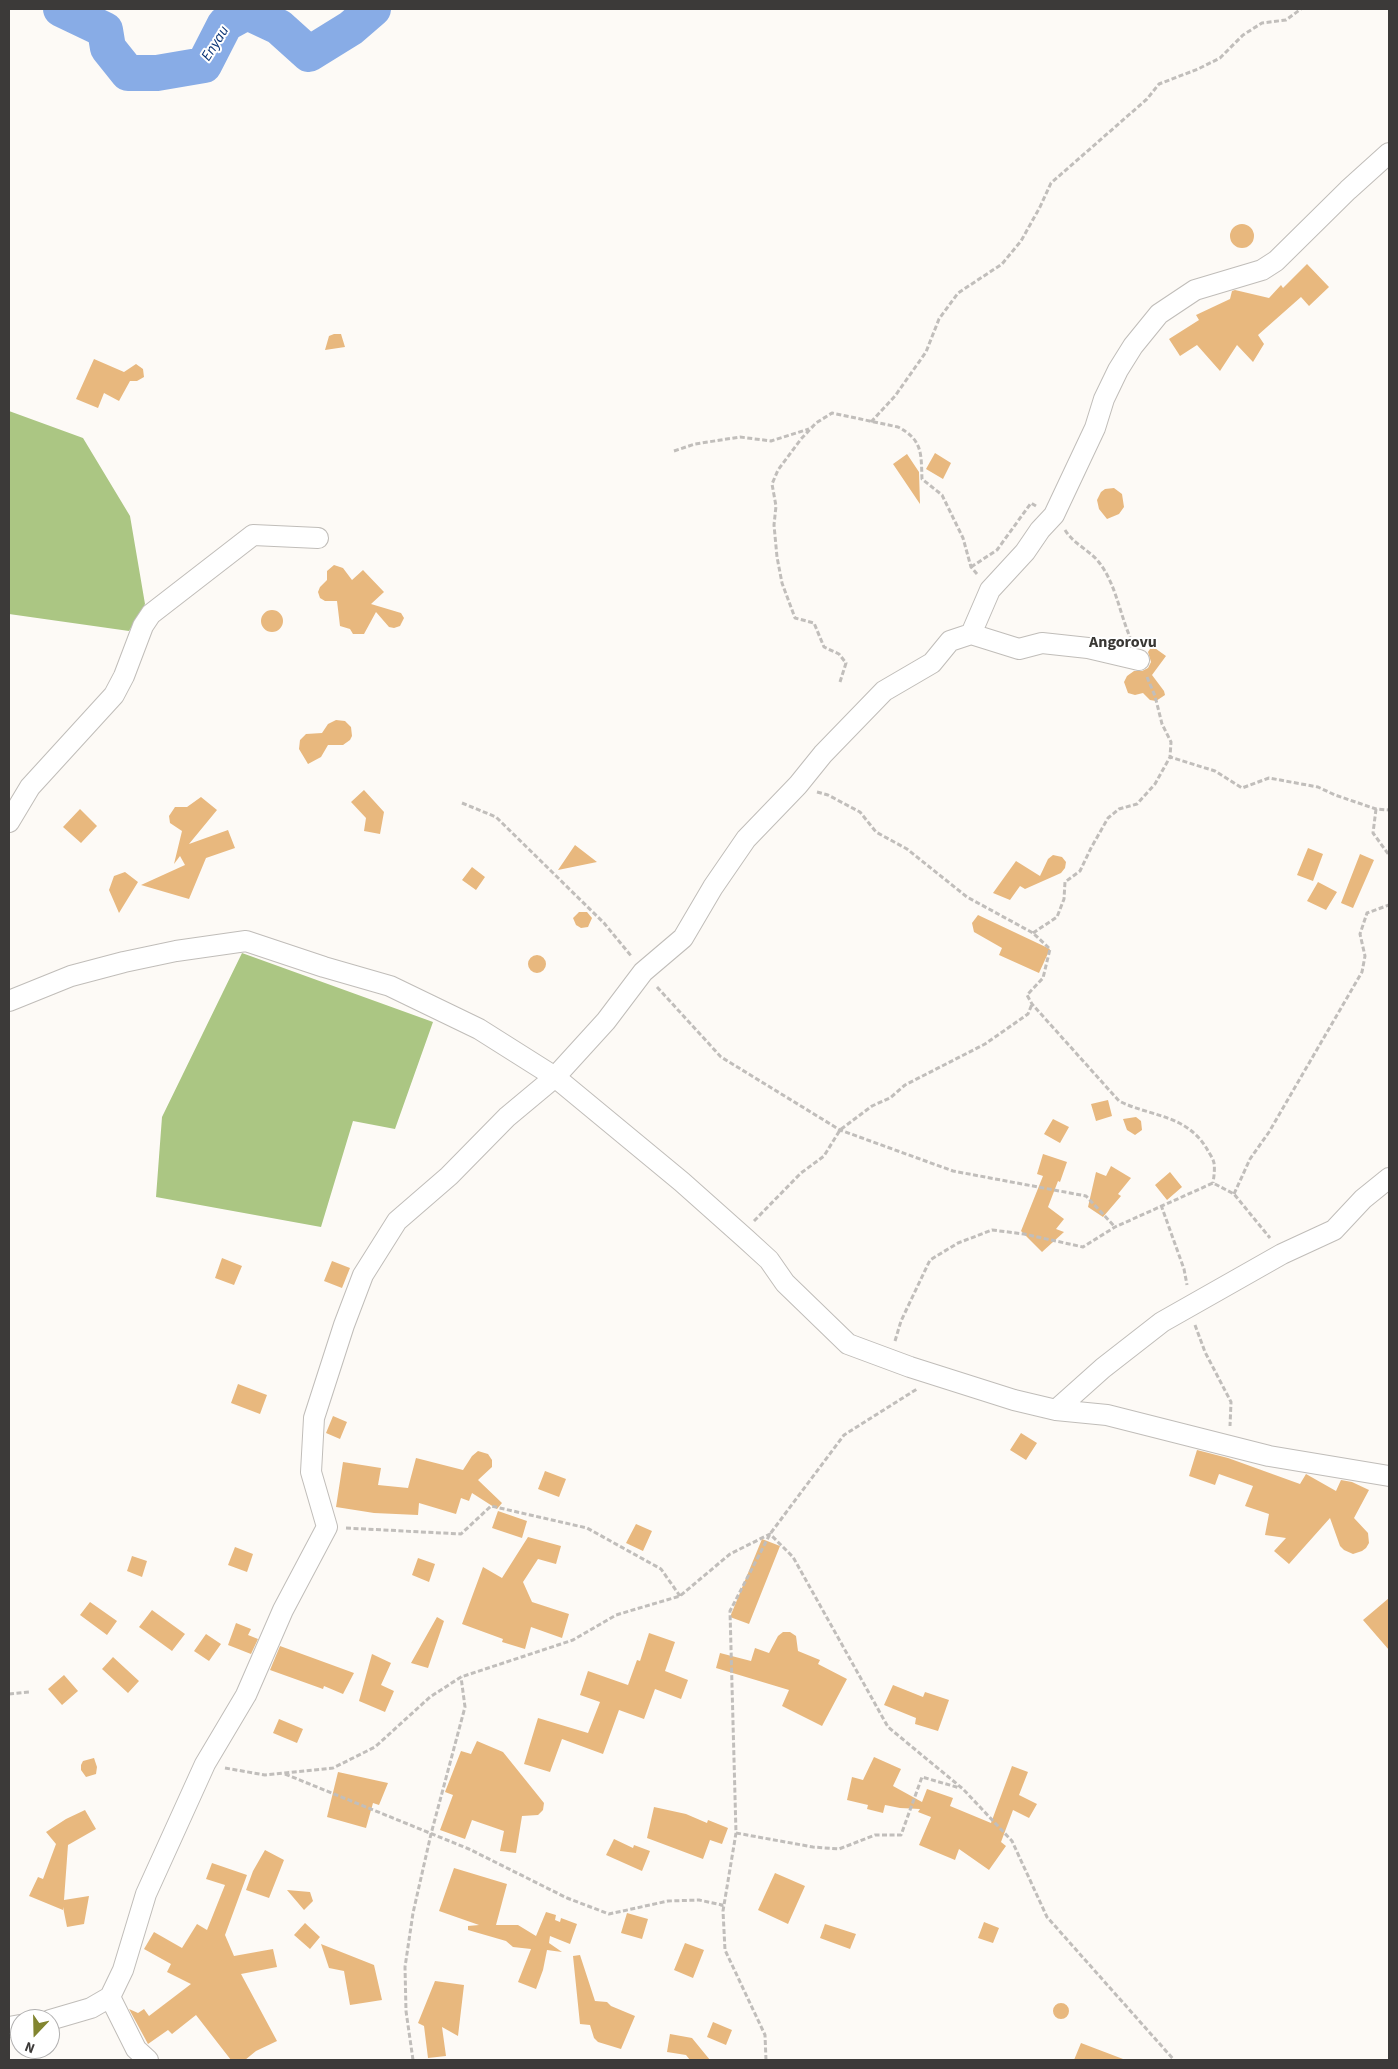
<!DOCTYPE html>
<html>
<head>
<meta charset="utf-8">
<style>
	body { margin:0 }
	#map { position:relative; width:1398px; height:2069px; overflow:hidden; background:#fdfaf6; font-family:"Source Sans 3",sans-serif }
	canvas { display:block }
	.frame { position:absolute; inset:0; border:10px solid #3c3a39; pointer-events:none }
	.north { position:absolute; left:10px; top:2009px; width:50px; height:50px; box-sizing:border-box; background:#fff; border:1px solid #b1b0b0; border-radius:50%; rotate:201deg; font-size:14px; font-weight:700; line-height:20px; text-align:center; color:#3c3a39 }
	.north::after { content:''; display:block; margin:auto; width:18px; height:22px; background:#828530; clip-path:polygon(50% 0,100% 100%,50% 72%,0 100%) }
</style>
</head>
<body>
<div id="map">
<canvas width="1398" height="2069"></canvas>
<div class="frame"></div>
<div class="north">N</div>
</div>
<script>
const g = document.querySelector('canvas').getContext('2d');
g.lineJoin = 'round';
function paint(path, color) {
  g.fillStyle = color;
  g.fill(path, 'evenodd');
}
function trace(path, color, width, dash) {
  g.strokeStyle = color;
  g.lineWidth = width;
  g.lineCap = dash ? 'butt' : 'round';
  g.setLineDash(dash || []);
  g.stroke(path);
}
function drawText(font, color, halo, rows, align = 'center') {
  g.font = font + ' "Source Sans 3",sans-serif';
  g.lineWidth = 4;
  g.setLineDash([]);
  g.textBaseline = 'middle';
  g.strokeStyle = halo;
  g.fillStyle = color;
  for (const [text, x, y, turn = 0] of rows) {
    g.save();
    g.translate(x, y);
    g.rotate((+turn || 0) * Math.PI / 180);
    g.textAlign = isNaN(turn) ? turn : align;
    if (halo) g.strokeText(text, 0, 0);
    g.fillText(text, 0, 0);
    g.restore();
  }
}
paint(new Path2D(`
	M9,411L83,438L130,516L145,604L129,631L9,614Z
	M242,953L433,1022L395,1129L353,1121L321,1227L156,1197L162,1117Z`), '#abc683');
trace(new Path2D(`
	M61,9L105,30L108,48L128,73H157L204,65L225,24L247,12L279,27L309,54L351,28L373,9`), '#88ace6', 36);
paint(new Path2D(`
	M1230 236a12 12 0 1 1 24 0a12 12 0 1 1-24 0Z
	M1307,264L1329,287L1309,306L1301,297L1258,335L1264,344L1253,362L1237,345L1220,371L1197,345L1180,356L1169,339L1199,320L1196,315L1230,299L1232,291L1235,290L1269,298L1281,285L1283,288Z
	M334,334H341L345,347L325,350L329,336Z
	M94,359L124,372L136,364L143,369L144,377L137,381H130L119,401L104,393L98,408L76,399Z
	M935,453L951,463L943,479L926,469Z
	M907,454L919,472L920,504L893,464Z
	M1114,488L1122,494L1124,507L1119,514L1107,519L1099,509L1097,500L1101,492L1105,489Z
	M334,565L343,568L352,580L363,570L384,592L371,604L401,613L404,618L400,626L394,628L389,627L376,612L364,634H353L350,629L340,626L337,601H325L320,598L318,592L320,587L327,580V571Z
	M261 621a11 11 0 1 1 22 0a11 11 0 1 1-22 0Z
	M1152,646L1166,656L1152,675L1164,691L1165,695L1156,701L1150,700L1143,693L1135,695L1128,693L1124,682L1127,676L1134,671H1142L1148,668L1151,662L1148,652Z
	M336,720L345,721L351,727L352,736L350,740L343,745H328L321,757L308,764L299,749L300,740L306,734L322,733L328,724Z
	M364,790L384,812L380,834L364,831L366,818L351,802Z
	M201,797L217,810L189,844L228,830L235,848L206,858L189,899L141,885L185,865L180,856L174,864L182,831L170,823L169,816L175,807H187Z
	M80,809L97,826L81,843L63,827Z
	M575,845L597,862L558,870Z
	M1308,848L1323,854L1313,881L1297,875Z
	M1360,854L1374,860L1353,908L1341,903Z
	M1053,855L1062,857L1066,862L1065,868L1061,873L1025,889L1020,886L1010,900L993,893L1016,861L1040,876L1048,859Z
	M472,867L485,877L476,890L462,880Z
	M125,872L138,882L119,913L109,890L114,876Z
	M1318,882L1337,892L1326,910L1307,901Z
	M579,912H587L592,918L588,927L581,928L576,925L573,918Z
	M978,915L1050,949L1039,973L999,955L1002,948L974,932L972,923Z
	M528 964a9 9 0 1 1 18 0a9 9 0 1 1-18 0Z
	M1108,1100L1112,1116L1096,1121L1091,1104Z
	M1136,1117L1141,1121L1142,1130L1135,1135L1127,1130L1123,1119Z
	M1053,1119L1069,1127L1060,1143L1044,1134Z
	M1043,1154L1067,1162L1060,1182L1058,1181L1048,1207L1064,1219L1056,1229L1064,1232L1042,1252L1021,1231L1043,1176L1037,1174Z
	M1111,1166L1131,1178L1118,1194L1121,1196L1103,1217L1088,1207L1096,1172L1106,1176Z
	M1170,1172L1182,1187L1167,1200L1155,1185Z
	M222,1258L242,1266L234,1285L215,1278Z
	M332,1261L350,1268L342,1288L324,1281Z
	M238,1384L267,1395L260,1414L231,1403Z
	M333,1416L347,1422L340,1439L326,1433Z
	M1021,1433L1037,1443L1026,1460L1010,1450Z
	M1197,1450L1228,1458L1300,1484L1306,1474L1336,1491L1341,1480L1352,1482L1369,1490L1354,1518L1368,1533L1369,1543L1366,1548L1362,1551L1353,1554L1344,1550L1340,1546L1330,1518L1289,1564L1274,1551L1286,1538L1265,1535L1269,1514L1245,1506L1253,1486L1219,1474L1215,1485L1189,1476Z
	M478,1451L488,1454L492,1460V1467L478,1480L502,1503L497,1509L472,1493L469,1501L461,1498L456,1514L419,1503L418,1515L374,1513L336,1507L343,1462L381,1468L378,1485L408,1488L416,1458L463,1470L472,1456Z
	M545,1471L566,1479L559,1497L538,1489Z
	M498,1511L527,1521L522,1538L492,1528Z
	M636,1524L652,1531L643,1551L626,1543Z
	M528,1537L561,1546L556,1564L538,1559L523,1582L532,1602L569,1614L562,1638L531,1627L525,1649L502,1642L503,1639L462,1624L483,1567L502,1578Z
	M762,1539L780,1546L749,1624L730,1617Z
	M235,1547L253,1554L247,1572L228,1565Z
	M132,1556L147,1561L142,1577L127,1571Z
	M418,1558L435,1564L429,1582L412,1575Z
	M1389,1598V1650L1363,1620Z
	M90,1602L117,1621L107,1635L80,1615Z
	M152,1610L185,1634L172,1651L139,1627Z
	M437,1617L444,1621L428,1668L411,1663Z
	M236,1623L251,1629L248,1635L258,1639L251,1654L228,1645Z
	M783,1632H790L796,1636L798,1651L820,1660L818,1664L847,1679L822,1726L782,1706L789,1690L716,1668L720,1653L751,1661L755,1648L769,1653L778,1636Z
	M649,1633L675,1642L665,1671L688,1680L681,1699L655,1689L644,1719L619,1710L603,1754L562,1739L550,1772L524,1764L538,1718L588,1733L600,1702L580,1695L588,1671L628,1685L637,1660L640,1661Z
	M206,1634L221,1644L209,1661L194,1651Z
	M280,1646L354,1673L343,1694L324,1686L323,1689L270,1670Z
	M372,1654L391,1663L381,1685L394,1691L385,1712L359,1701Z
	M113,1657L139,1681L128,1693L102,1669Z
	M64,1675L78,1691L62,1705L48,1689Z
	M893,1685L923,1697L925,1692L949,1700L938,1731L915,1724L916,1718L884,1705Z
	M279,1719L303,1729L297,1743L273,1733Z
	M477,1741L503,1752L544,1803L543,1810L538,1815L522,1816L516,1853L500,1851L504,1831L472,1820L465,1839L440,1830L453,1795L445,1792L461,1751L471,1754Z
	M874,1757L901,1769L893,1786L922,1802L927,1789L953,1798L950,1806L991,1823L1012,1766L1028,1772L1019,1795L1037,1804L1029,1818L1013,1810L1001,1842L1006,1846L989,1870L959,1849L955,1860L919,1845L931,1817L918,1812L920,1809L900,1808L885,1805L883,1813L867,1809L868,1805L847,1800L852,1777L863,1780Z
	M94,1758L97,1767L96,1774L86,1777L81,1770V1765L83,1761Z
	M338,1772L388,1783L379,1805L373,1803L366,1828L327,1817Z
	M654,1807L686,1814L707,1823L708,1820L728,1828L722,1844L710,1840L703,1859L647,1838Z
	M85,1810L96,1829L68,1845L64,1900L89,1896L84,1924L67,1927L63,1907V1910L29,1896L38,1877L43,1879L56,1844L46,1832L66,1819Z
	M614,1839L633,1848L634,1845L650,1851L642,1871L606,1855Z
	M265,1850L284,1860L269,1898L246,1890L253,1871Z
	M212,1863L247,1875L225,1935L234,1956L273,1949L277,1967L241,1974L277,2041L256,2051L245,2060H231L196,2015L172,2034L168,2030L148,2044L129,2009L138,2013L144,2009L149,2016L191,1984L167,1972L171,1964L144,1949L154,1932L182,1948L197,1924L207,1930L225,1885L206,1879Z
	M454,1868L507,1884L496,1925H518L536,1936L546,1912L556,1915L555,1920L560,1922L561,1918L577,1924L570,1944L550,1936L549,1943L562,1952L547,1950L543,1970L536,1989L518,1982L531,1949L513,1947L506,1941L468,1930V1926L479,1925L439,1911Z
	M775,1873L805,1886L788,1924L758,1910Z
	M287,1890L310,1892L313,1901L304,1910Z
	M627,1913L648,1919L642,1939L621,1933Z
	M984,1922L999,1928L993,1943L978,1938Z
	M305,1923L320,1937L310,1949L294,1935Z
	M825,1924L856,1934L850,1949L820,1938Z
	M685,1943L704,1950L693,1978L674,1970Z
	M321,1944L374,1965L382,2000L350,2005L344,1971L329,1968Z
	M580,1955L595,2001L607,2002L611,2006L635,2016L621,2049L598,2042L594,2038L590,2025L580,2024L573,1956Z
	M435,1981L464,1985L458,2036L442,2027L446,2056L428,2058L424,2026L418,2023Z
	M1053 2011a8 8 0 1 1 16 0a8 8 0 1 1-16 0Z
	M713,2022L732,2030L726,2045L707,2037Z
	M670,2034L692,2038L710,2060H690L686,2055L667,2052Z
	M1081,2043L1123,2059V2060H1074Z`), '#e8b87e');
const street = new Path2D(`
	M971,634L990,590L1025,552L1040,530L1054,515L1095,428L1104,399L1118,370L1133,346L1159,314L1195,290L1262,270L1276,261L1348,190L1389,153
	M9,822L30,787L114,695L124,676L143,626L151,614L253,535L318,538
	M9,1001L71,976L124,962L176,951L246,941L324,967L390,986L479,1029L555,1077L682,1182L746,1239L769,1260L785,1283L848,1344L910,1367L1014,1400L1056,1410L1107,1415L1269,1456L1389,1476
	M1056,1410L1103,1368L1162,1322L1282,1254L1334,1230L1363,1199L1389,1178
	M110,1997L136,2049L148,2060
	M50,2020L91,2008L110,1997L123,1970L146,1894L205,1764L246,1695L283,1610L327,1527L311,1472L314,1418L344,1325L363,1275L397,1221L449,1176L507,1117L555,1077L606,1021L643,972L683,938L713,887L746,839L798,785L823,754L884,691L932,663L950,641L971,634L1019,649L1042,643L1088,648L1139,660
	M9,2027L20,2025`);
trace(street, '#c0bdb9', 22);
trace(new Path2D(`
	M871,422L895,396L926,352L939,319L958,293L1002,264L1021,241L1040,207L1051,183L1147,99L1159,84L1198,69L1220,58L1243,35L1262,23L1286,20L1301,9
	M674,451L695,444L740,437L771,441L809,429
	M1065,530C1074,545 1092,551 1101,565C1116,586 1120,614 1130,637
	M971,567L997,550L1031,503L1036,506
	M1147,677L1155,696L1162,724L1171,742L1170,757
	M840,682L846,663L839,654L824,647L814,623L795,618L782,583L777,557L774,525L776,506L772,484L778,470L801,439L816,423L832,413L898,427C923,440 921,454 922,479L942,495L963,538L971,567L977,574
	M817,792L828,795L860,812L876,832L907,849L967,897L1033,933L1050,949L1043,978L1027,995L1032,1004L1119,1101C1151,1117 1186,1114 1207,1149C1209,1153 1213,1158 1214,1163C1215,1169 1214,1176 1213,1183
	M462,803L496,817L604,923L632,957
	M1376,809L1373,833L1389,855
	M1033,933L1057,917L1064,899L1065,882L1080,871L1091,848L1108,818L1119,809L1137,804L1155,784L1170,757L1215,771L1242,788L1269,778L1318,787L1335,795L1376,809L1389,810
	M657,987L721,1057L840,1130L953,1171L1086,1196L1115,1227
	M1234,1194L1250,1159L1269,1132L1362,972L1365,956L1360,934L1367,913L1389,905
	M1161,1205L1184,1269L1187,1285
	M754,1221L801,1173L824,1156L840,1130L872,1106L890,1098L905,1085L985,1044L1028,1014L1032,1004
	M1195,1325L1205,1352L1231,1402L1230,1426
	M895,1341L901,1321L930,1260L958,1243L992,1230L1024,1234L1083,1247L1115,1227L1213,1183L1234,1194L1270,1238
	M346,1528L461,1534L491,1506L587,1528L661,1569L680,1596
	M9,1694L29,1692
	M225,1768L265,1775L333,1768L375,1747L430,1697L461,1677L573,1640L616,1615L680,1596L730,1554L770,1534L793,1557L888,1727L963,1789L1012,1841L1047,1917L1174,2060
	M285,1774L469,1849L567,1898L609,1914L668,1901L699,1900L722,1905V1907
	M736,1833L813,1847L839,1849L875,1835H901L922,1777L960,1788
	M413,2060L406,2011L405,1967L413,1913L431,1834L465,1707L461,1677
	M766,2060L765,2035L725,1950L723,1911L736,1833L730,1611L770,1534L844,1435L917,1389`), '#c1bebb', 3, [5, 2.5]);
trace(street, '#fff', 20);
drawText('italic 15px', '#073274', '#fff', [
	["Enyau",216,44,-58]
]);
drawText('bold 16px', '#393734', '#fff', [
	["Angorovu",1123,643]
]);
</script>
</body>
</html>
